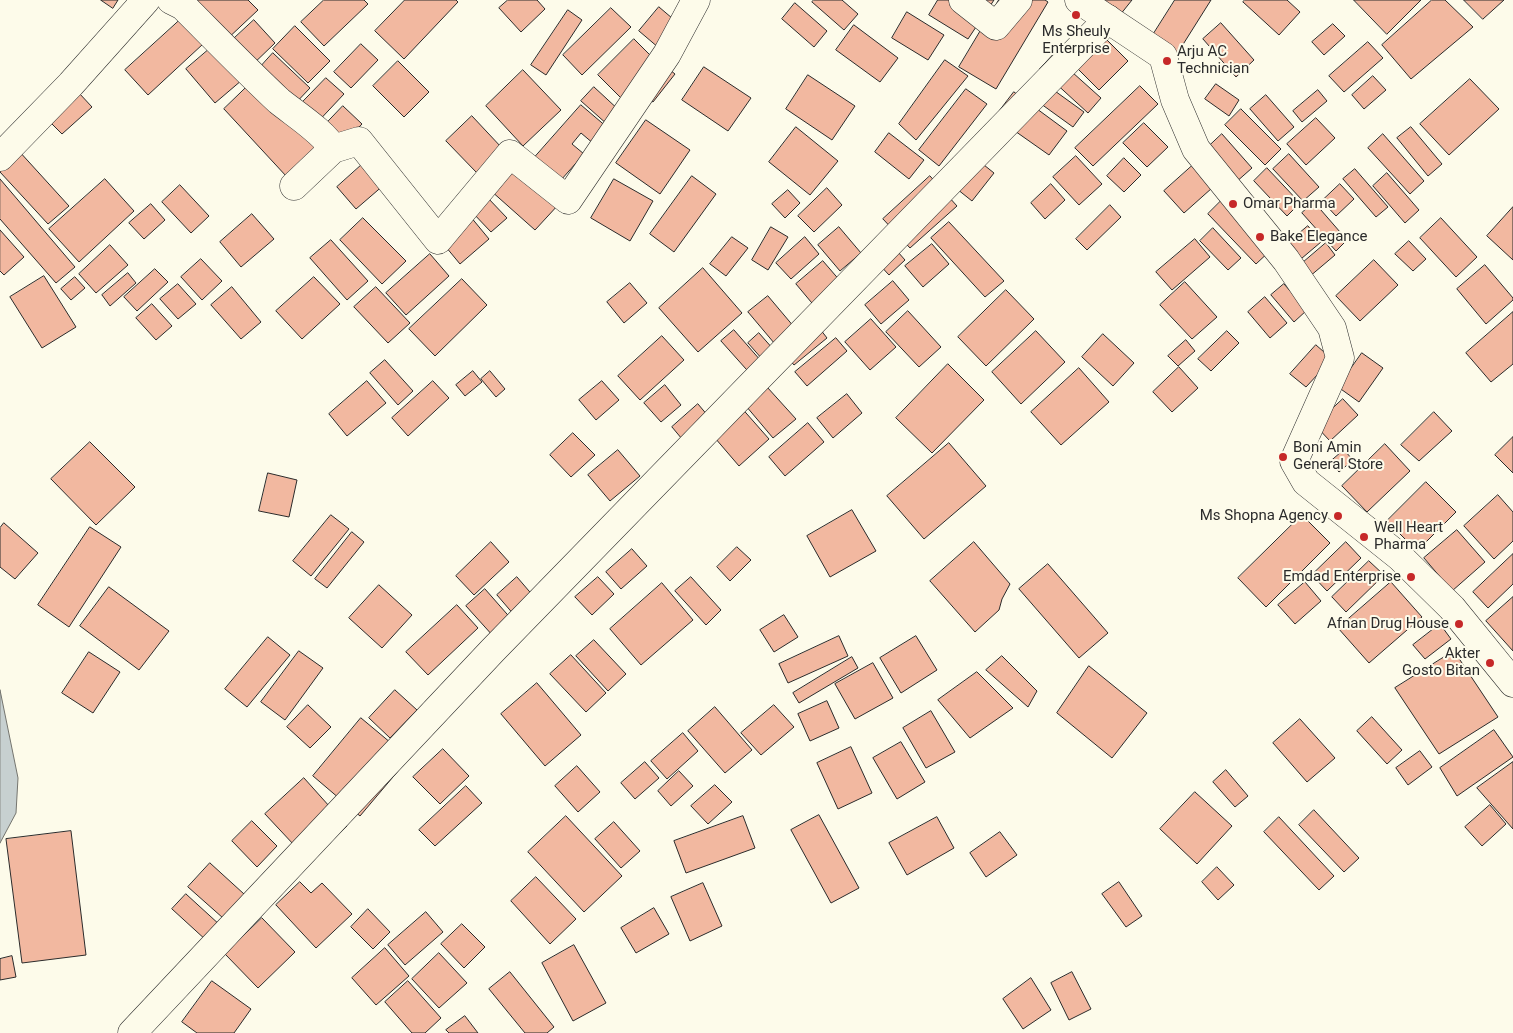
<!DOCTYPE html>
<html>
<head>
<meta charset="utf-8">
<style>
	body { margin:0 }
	canvas { display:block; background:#fdfbea }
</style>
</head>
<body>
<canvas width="1513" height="1033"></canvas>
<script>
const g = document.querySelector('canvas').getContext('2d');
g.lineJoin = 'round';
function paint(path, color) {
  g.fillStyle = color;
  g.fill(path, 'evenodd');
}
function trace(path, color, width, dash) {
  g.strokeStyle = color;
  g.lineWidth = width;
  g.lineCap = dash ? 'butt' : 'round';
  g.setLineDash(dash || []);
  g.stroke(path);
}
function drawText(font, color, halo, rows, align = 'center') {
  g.font = font + ' Roboto,sans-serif';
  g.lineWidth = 4;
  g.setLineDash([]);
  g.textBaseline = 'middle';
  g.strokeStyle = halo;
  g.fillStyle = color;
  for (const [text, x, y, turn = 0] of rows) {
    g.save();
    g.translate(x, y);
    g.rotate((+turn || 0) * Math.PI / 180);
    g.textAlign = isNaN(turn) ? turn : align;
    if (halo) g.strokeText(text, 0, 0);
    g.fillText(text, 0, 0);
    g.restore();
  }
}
const water = new Path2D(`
	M0,690L18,778L16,813L0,843Z`);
paint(water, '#c7d0d0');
trace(water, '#74746e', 1);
const building = new Path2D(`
	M101,0H118L113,8Z
	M185,0H248L258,10L224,42Z
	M324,0H364L368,4L324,46L301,22Z
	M405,0H456L458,2L404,59L375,31Z
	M508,0H537L545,9L521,32L499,8Z
	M814,0H842L858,14L844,30L812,2Z
	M938,0H994L968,39L929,15Z
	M999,0H1045L1048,2L996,89L959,67Z
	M1091,0H1132L1116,20Z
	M1175,0H1211L1177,54L1151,38Z
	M1245,0H1287L1300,12L1279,35L1243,2Z
	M1354,0H1421L1387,34Z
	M1432,0H1445L1473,27L1411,79L1382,45Z
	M1464,0H1504L1483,19Z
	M795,3L827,31L814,47L782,19Z
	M659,7L679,24L659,48L639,31Z
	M611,8L631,27L582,75L563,55Z
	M568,10L582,20L546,75L531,65Z
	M907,12L944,35L928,60L892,38Z
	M180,20L203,44L148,95L125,70Z
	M254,20L275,43L248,69L226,46Z
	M1090,23L1128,61L1099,90L1061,52Z
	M1221,23L1254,60L1236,77L1203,39Z
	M1333,24L1345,36L1324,55L1312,42Z
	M854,25L898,58L880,82L836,50Z
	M295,26L330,61L308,83L273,49Z
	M634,39L658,63L622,99L598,75Z
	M1368,42L1383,58L1344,92L1329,76Z
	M361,44L378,60L351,88L334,72Z
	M213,46L242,80L215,103L186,69Z
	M273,53L310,88L291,108L255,73Z
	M1053,55L1101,98L1088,113L1040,69Z
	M945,60L968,76L916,140L899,124Z
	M398,61L429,92L404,117L373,86Z
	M665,66L675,74L653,102L643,95Z
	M704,67L751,98L728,131L682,100Z
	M523,70L561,110L523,146L486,106Z
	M808,75L855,106L832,140L786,109Z
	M1373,76L1386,90L1364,109L1352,95Z
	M326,78L344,94L313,127L295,110Z
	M1470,79L1499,109L1449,155L1420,124Z
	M254,80L318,148L287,177L224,109Z
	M1216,84L1239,100L1229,116L1205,99Z
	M1048,86L1084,112L1073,127L1037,101Z
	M1140,86L1158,104L1093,166L1075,148Z
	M594,87L621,112L608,125L581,101Z
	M966,89L987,104L939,166L919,150Z
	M1318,90L1327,101L1302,122L1293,111Z
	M1014,92L1067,131L1049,155L995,117Z
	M79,93L92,107L62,134L49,121Z
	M1266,95L1294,127L1278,141L1250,109Z
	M581,105L608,128L594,144L581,133L572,144L584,154L561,180L535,157Z
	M343,106L362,124L342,145L323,127Z
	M1241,109L1281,149L1265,165L1225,125Z
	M472,116L502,148L477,173L446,141Z
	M1316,118L1335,138L1306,165L1287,144Z
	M646,120L690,150L660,194L616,163Z
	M1144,123L1168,147L1147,167L1123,143Z
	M796,127L838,161L810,195L769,162Z
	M1411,127L1442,164L1428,176L1397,138Z
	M889,133L924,160L909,179L875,152Z
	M1222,134L1252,168L1235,183L1205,150Z
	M1383,134L1424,181L1410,194L1368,148Z
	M18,150L69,206L48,224L0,172V167Z
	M1289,154L1319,187L1303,201L1273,169Z
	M1076,156L1102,184L1079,205L1053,177Z
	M1124,158L1141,175L1124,192L1107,176Z
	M366,161L385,184L356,209L337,187Z
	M979,161L994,173L972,201L957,189Z
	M513,163L559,204L535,230L490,190Z
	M1192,166L1212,188L1184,213L1164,191Z
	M1267,168L1300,203L1287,216L1254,181Z
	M1355,169L1388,207L1376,217L1343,179Z
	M1387,173L1419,210L1405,223L1373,186Z
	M692,176L716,194L674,252L650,234Z
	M930,176L957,206L910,248L883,219Z
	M0,179L75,267L56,283L0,219Z
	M105,179L134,211L79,262L49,229Z
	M614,179L653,201L630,241L591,218Z
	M1051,184L1065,200L1045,219L1031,203Z
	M1340,184L1354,199L1336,216L1322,201Z
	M180,185L209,216L191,233L162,202Z
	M827,188L842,205L814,232L798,216Z
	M788,190L800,203L785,218L772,204Z
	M487,197L507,218L491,232L471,211Z
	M1223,199L1272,249L1256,264L1208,214Z
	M1314,202L1347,240L1336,251L1302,213Z
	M151,204L165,220L144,239L129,223Z
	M1110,205L1121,217L1087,250L1076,239Z
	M1513,207V260L1487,236Z
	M252,214L274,239L241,267L220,242Z
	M470,216L489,239L460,264L441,241Z
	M363,218L406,261L382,284L340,240Z
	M1441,218L1477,257L1456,277L1420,238Z
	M949,222L1004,281L985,297L931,238Z
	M1308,226L1321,242L1295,264L1282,248Z
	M771,227L788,237L768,270L752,260Z
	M839,227L861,253L840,271L818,245Z
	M1213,228L1241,258L1228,270L1200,241Z
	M0,230L24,257L4,275L0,271Z
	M883,235L905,260L889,275L866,250Z
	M732,237L748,248L726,276L710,264Z
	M805,237L819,254L791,279L776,263Z
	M1195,239L1210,257L1172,290L1156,272Z
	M331,240L368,281L347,300L310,258Z
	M1409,241L1426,259L1413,271L1395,254Z
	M1326,243L1335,255L1309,277L1299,266Z
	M932,244L949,264L923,287L905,266Z
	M110,245L128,265L96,293L79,274Z
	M430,254L449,276L406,315L386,293Z
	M201,259L222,281L202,300L181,277Z
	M1374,260L1398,285L1360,321L1336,296Z
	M823,261L854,297L827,321L796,284Z
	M1485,265L1513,298V300L1486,324L1457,289Z
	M703,268L742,313L698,352L659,308Z
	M155,269L168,282L137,311L124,297Z
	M128,273L136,283L110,306L102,295Z
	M44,276L76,327L42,348L10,297Z
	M75,277L85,288L71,300L61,289Z
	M314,277L340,304L302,339L276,311Z
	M462,279L487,305L435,356L409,329Z
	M893,281L909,300L881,324L865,305Z
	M1185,282L1217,317L1192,339L1160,305Z
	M630,283L647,303L624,323L607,302Z
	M178,284L196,304L178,319L160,299Z
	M1284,284L1307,310L1294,322L1271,295Z
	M232,287L261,322L241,339L211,305Z
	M376,287L410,323L388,343L354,307Z
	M1006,290L1034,319L986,366L958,337Z
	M768,296L800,334L780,350L748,312Z
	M1265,297L1287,323L1270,338L1248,312Z
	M152,304L172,326L156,340L136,318Z
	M908,311L941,347L919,367L886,332Z
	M1513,312V364L1491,382L1466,353Z
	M871,319L896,347L870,370L845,342Z
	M817,325L827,338L794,365L783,352Z
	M734,330L775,377L763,388L721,341Z
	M1036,331L1065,362L1021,404L992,372Z
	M1227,331L1239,343L1211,371L1198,359Z
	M759,333L781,358L770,368L748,343Z
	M1103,334L1134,363L1113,386L1082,357Z
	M662,336L684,360L640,400L618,376Z
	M836,338L847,351L807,386L795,372Z
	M1186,340L1195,351L1178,366L1168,356Z
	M1316,345L1332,359L1306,387L1290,374Z
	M1362,353L1383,368L1359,402L1338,387Z
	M385,360L413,391L398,405L370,373Z
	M948,364L984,400L932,453L896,418Z
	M1179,367L1198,388L1172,412L1153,392Z
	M1079,368L1109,402L1061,445L1031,412Z
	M473,371L482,382L465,396L456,385Z
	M490,371L505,389L496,397L481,379Z
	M367,381L386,403L347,436L329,414Z
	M433,381L449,398L408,436L392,418Z
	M602,381L619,400L596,420L579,400Z
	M665,385L681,405L661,422L644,403Z
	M767,387L796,419L773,438L746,406Z
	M847,394L862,413L833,438L817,418Z
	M1343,399L1358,415L1330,441L1315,425Z
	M698,404L714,423L687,445L672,427Z
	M739,405L769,439L739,466L709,431Z
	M1434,412L1452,431L1419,461L1401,445Z
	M808,423L824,442L785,476L769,457Z
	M573,433L595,455L571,477L550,455Z
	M1513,437V473L1495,455Z
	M90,442L135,487L96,525L51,479Z
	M949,443L986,486L924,539L887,496Z
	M1385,444L1410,471L1367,512L1342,486Z
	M618,450L640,476L610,501L588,475Z
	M1344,450L1353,460L1339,472L1330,462Z
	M268,473L297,480L289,517L259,511Z
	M1426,482L1456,512L1417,551L1387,521Z
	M1498,495L1513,512V541L1494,559L1464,526Z
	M852,510L876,551L830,577L807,536Z
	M331,515L349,529L311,576L293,561Z
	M1302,515L1330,543L1266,607L1238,578Z
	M4,523L38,553L15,579L0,567V528Z
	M90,527L121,547L69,627L38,605Z
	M1457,530L1485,562L1452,591L1424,558Z
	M352,532L364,542L327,588L315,579Z
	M491,542L509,562L474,595L456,576Z
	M974,542L1010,584L1002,599L999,610L975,632L930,581Z
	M1346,542L1361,558L1327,591L1312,575Z
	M737,547L751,560L730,581L717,567Z
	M632,549L647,566L621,589L606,572Z
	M1513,554V584L1488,608L1473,592Z
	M1369,561L1384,575L1346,612L1332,597Z
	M1048,564L1108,633L1079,658L1019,589Z
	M517,577L541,605L521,623L497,595Z
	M598,577L614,594L592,615L575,597Z
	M691,577L721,610L706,625L675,591Z
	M1305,582L1321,601L1295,624L1278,605Z
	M1391,582L1422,617L1369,663L1338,628Z
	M662,583L693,620L641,665L610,629Z
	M379,585L412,615L382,648L349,618Z
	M109,587L169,631L139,670L80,626Z
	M485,589L521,630L503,647L466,606Z
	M1513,597V651L1486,621Z
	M457,605L478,628L428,675L406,652Z
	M784,615L798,637L774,652L760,630Z
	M1440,624L1451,639L1425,659L1413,645Z
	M839,636L848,656L788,683L779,664Z
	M916,636L937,670L901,693L880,658Z
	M268,637L290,655L247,707L225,689Z
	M594,640L626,674L608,691L576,656Z
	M299,651L323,668L285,720L261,702Z
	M1454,651L1498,717L1439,754L1395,688Z
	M89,652L120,672L93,713L62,693Z
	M571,655L606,693L586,712L550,674Z
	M1002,656L1037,691L1028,707L986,670Z
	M852,657L858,668L799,703L793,693Z
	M873,663L893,698L855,719L835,684Z
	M1089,666L1147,713L1112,758L1057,713Z
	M977,672L1013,708L970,738L938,700Z
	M537,683L581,735L545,766L501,714Z
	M395,690L417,710L390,738L369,718Z
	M827,701L839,728L810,741L798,714Z
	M308,705L331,727L310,748L287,727Z
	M774,705L794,727L761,755L741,733Z
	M715,707L752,750L725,773L688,731Z
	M931,711L955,752L926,768L903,728Z
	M1372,717L1402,750L1387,764L1357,731Z
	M361,718L409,758L360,816L313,776Z
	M1300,719L1335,758L1307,782L1273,743Z
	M1494,730L1513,757L1457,796L1440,768Z
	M683,733L698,751L667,779L651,761Z
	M901,742L925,782L897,799L873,758Z
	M851,747L872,793L838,809L817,763Z
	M443,749L469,776L440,804L413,777Z
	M1420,751L1432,767L1408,785L1396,768Z
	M645,762L659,778L635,799L621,783Z
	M1513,762V829L1477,788Z
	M577,766L600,792L578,812L555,786Z
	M1226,770L1248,796L1235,807L1213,782Z
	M679,771L693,786L671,806L658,791Z
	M304,778L347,826L309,861L265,814Z
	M715,785L732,802L708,824L691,806Z
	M466,786L482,803L435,846L419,830Z
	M1195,792L1232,826L1197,864L1160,829Z
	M1490,805L1506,824L1482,846L1465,827Z
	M1314,810L1359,858L1344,872L1299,825Z
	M819,815L859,888L831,903L791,830Z
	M566,816L622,876L584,912L528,852Z
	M743,816L755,848L686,873L674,841Z
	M937,817L954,848L907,875L889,843Z
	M1279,817L1334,876L1319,890L1264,832Z
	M252,821L277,846L257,867L232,841Z
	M614,822L640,851L621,868L595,839Z
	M71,831L86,955L22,963L6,839Z
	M1000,832L1017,855L986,877L970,853Z
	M210,863L244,894L223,918L188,887Z
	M1217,867L1234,885L1218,900L1202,882Z
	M536,877L576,919L550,944L511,901Z
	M300,882L311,893L322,883L352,914L316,948L276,905Z
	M1119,882L1142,916L1126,927L1102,894Z
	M703,883L722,926L690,941L671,897Z
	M186,894L221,926L207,941L172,909Z
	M654,908L669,934L636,953L621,928Z
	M368,909L390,932L373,949L351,927Z
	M426,912L443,932L405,965L388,945Z
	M262,918L295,952L258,988L225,954Z
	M462,924L485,947L464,968L441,944Z
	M574,945L606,1003L573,1021L542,963Z
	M385,948L409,976L376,1005L352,978Z
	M439,953L467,983L439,1008L412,979Z
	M12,956L16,977L0,980V959Z
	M510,972L554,1027L547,1033H525L489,989Z
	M1072,972L1091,1009L1069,1020L1051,983Z
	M1031,978L1051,1010L1023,1029L1003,999Z
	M212,981L251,1009L234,1033H197L182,1022Z
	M408,981L441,1018L425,1033H412L385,1002Z
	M465,1016L478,1033H449L446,1030Z`);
paint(building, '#f2b8a0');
trace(building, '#2b2b2b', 1);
const street = new Path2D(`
	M171,0L183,6C215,38 246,70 279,101C295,114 325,133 333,149
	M963,0L996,26L1018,0
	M0,157L71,84L146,0
	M294,186L333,149L359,141L438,240L510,154L568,200L667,54L696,0
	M132,1033L493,650L1108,19`);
const secondary = new Path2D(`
	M1079,0L1163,56L1175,100L1196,149L1286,260L1332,328L1340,358L1294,461L1306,482L1400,557L1452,608L1513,683`);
trace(street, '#2b2b2b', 29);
trace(secondary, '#2b2b2b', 29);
trace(street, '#fdfbea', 28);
trace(secondary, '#fdfbea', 28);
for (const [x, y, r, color] of [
	[1076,15,5,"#c62828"],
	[1167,61,5,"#c62828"],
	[1233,204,5,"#c62828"],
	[1260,237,5,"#c62828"],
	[1283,457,5,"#c62828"],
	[1338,516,5,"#c62828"],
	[1364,537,5,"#c62828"],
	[1411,577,5,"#c62828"],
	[1459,624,5,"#c62828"],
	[1490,663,5,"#c62828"]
]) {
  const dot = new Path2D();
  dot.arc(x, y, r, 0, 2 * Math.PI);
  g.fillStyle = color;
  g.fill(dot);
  trace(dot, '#fdfbea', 2);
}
drawText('15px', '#2b2b2b', '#fdfbea', [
	["Ms Sheuly",1076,32,"center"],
	["Enterprise",1076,49,"center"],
	["Arju AC",1177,52],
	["Technician",1177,69],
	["Omar Pharma",1243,204],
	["Bake Elegance",1270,237],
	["Boni Amin",1293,448],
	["General Store",1293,465],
	["Ms Shopna Agency",1328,516,"right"],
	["Well Heart",1374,528],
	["Pharma",1374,545],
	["Emdad Enterprise",1401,577,"right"],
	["Afnan Drug House",1449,624,"right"],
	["Akter",1480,654,"right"],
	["Gosto Bitan",1480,671,"right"]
], 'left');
</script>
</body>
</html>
